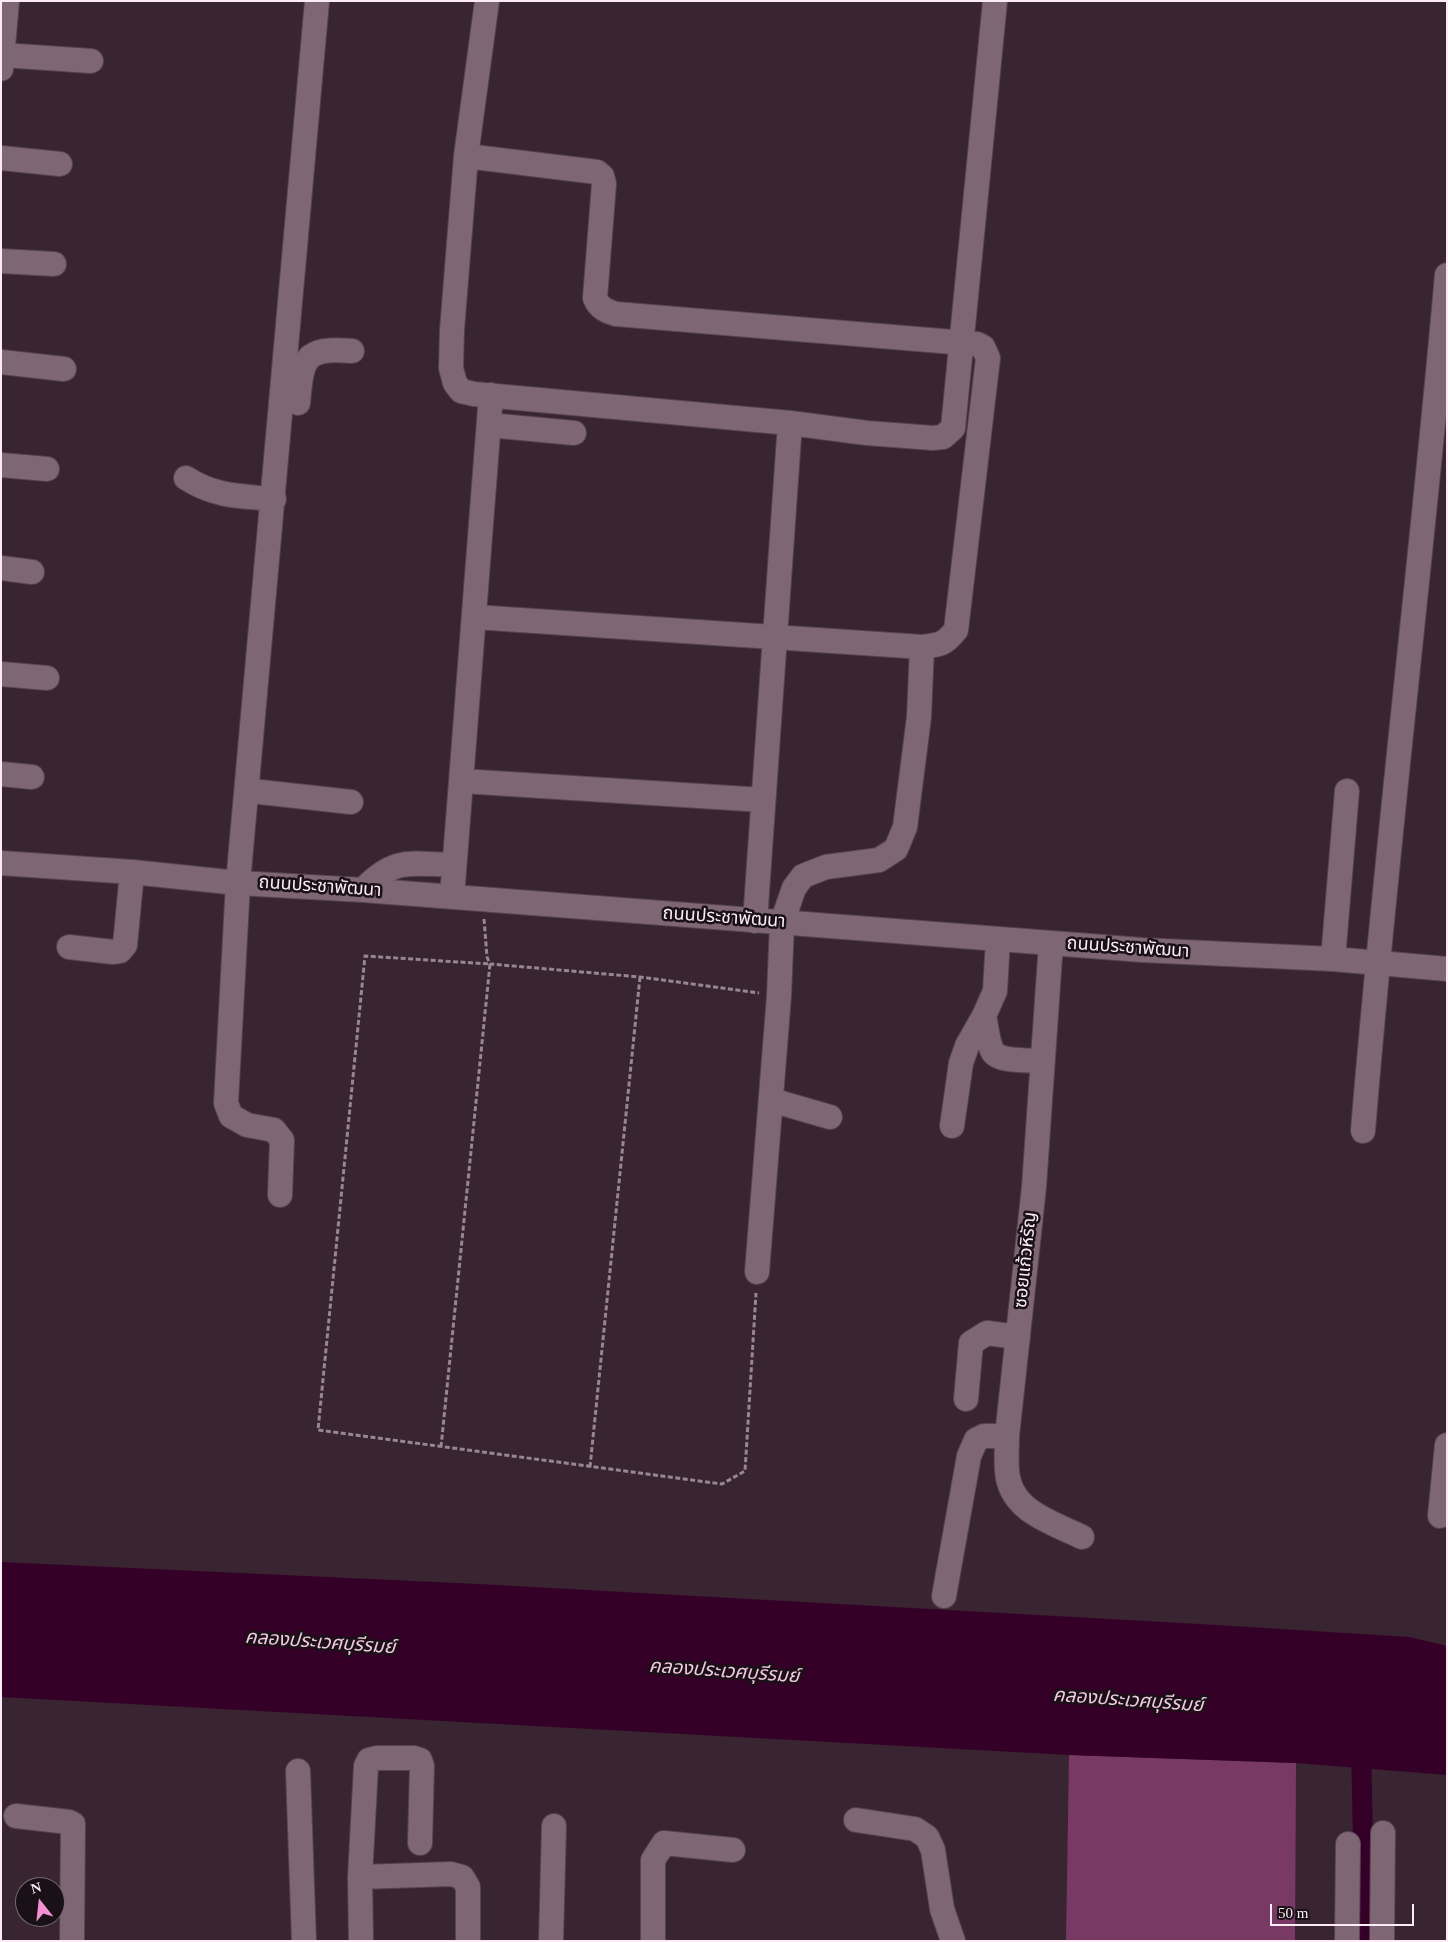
<!DOCTYPE html>
<html>
<head>
<meta charset="utf-8">
<style>
	body { margin:0 }
	#map { position:relative; width:1448px; height:1942px; overflow:hidden; background:#392432; font-family:"Times New Roman",serif }
	canvas { display:block }
	.frame { position:absolute; inset:0; border:2px solid #fbecf5; pointer-events:none }
	.north { position:absolute; left:15px; top:1877px; width:50px; height:50px; box-sizing:border-box; background:#1a1117; border:1px solid #746970; border-radius:50%; rotate:344deg; font-size:14px; font-weight:700; line-height:20px; text-align:center; color:#fbecf5 }
	.north::after { content:''; display:block; margin:auto; width:18px; height:22px; background:#f591d2; clip-path:polygon(50% 0,100% 100%,50% 72%,0 100%) }
	.scale { position:absolute; left:1270px; top:1904px; width:144px; height:22px; box-sizing:border-box; border:2px solid #fbecf5; border-top:0; padding-left:6px; font-size:15px; line-height:18px; white-space:nowrap; color:#fbecf5; -webkit-text-stroke:4px #1a1117; paint-order:stroke }
</style>
</head>
<body>
<div id="map">
<canvas width="1448" height="1942"></canvas>
<div class="frame"></div>
<div class="north">N</div>
<div class="scale">50 m</div>
</div>
<script>
const g = document.querySelector('canvas').getContext('2d');
g.lineJoin = 'round';
function paint(path, color) {
  g.fillStyle = color;
  g.fill(path, 'evenodd');
}
function trace(path, color, width, dash) {
  g.strokeStyle = color;
  g.lineWidth = width;
  g.lineCap = dash ? 'butt' : 'round';
  g.setLineDash(dash || []);
  g.stroke(path);
}
function drawText(font, color, halo, rows, align = 'center') {
  g.font = font + ' "Times New Roman","Noto Sans Thai",serif';
  g.lineWidth = 5;
  g.setLineDash([]);
  g.textBaseline = 'middle';
  g.strokeStyle = halo;
  g.fillStyle = color;
  for (const [text, x, y, turn = 0] of rows) {
    g.save();
    g.translate(x, y);
    g.rotate((+turn || 0) * Math.PI / 180);
    g.textAlign = isNaN(turn) ? turn : align;
    if (halo) g.strokeText(text, 0, 0);
    g.fillText(text, 0, 0);
    g.restore();
  }
}
paint(new Path2D(`
	M1069,1755L1296,1763L1295,1941H1066Z`), '#783a64');
paint(new Path2D(`
	M1,1562L479,1584L1200,1624L1409,1637L1447,1646V1775L1296,1763L1069,1755L1,1697Z`), '#350027');
trace(new Path2D(`
	M1361,1743L1365,1941`), '#350027', 20);
const minor = new Path2D(`
	M487,1L466,156L452,330L451,368L455,383L461,391L474,394L790,423L867,433L933,438L943,437L953,428L995,1
	M3,55L91,61
	M1,69L7,1
	M466,156L597,172L602,176L604,184L595,298C599,308 606,311 616,314L977,344L983,347L988,358L956,630C945,644 940,645 922,647L475,617
	M1,158L60,164
	M1,261L54,264
	M1,362L64,369
	M298,403C302,358 304,347 352,351
	M489,425L574,433
	M1,465L47,469
	M186,478C215,497 241,496 274,499
	M1,568L32,572
	M1,674L47,678
	M1,774L32,777
	M462,781L763,800
	M260,792L351,802
	M1,863L132,872L238,883L363,890L1142,950L1333,959L1447,969
	M363,890C396,856 410,864 454,865
	M452,897L491,395
	M755,921L790,423
	M1051,943L1034,1187L1007,1436C1007,1447 1006,1459 1007,1471C1010,1511 1051,1522 1082,1537
	M69,947L113,952L120,951L125,945L132,872
	M1333,959L1347,791
	M984,1016C987,1027 987,1042 993,1052C999,1062 1031,1060 1043,1061
	M771,1100L830,1117
	M952,1126L961,1063L967,1046L984,1016L995,991L998,939
	M1363,1131C1386,845 1422,561 1447,275
	M280,1195L282,1140L274,1130L247,1125L231,1116L226,1103L238,883L317,1
	M757,1272L779,996L782,923L794,888L803,876L826,867L879,860L896,849L905,827L919,717L922,647
	M966,1399L971,1343L987,1333L1018,1337
	M1440,1516L1447,1445
	M944,1596L969,1456L976,1440L984,1436H1007
	M298,1771L304,1941
	M16,1816L69,1822L73,1824L72,1941
	M856,1820L915,1829L927,1837L933,1850L942,1909L953,1941
	M360,1877L451,1874L462,1877L468,1887V1941
	M361,1941L360,1877L366,1766L369,1760L377,1758H414L420,1760L422,1766L420,1843
	M551,1941L554,1826
	M653,1941V1860L664,1843L733,1850
	M1347,1941L1348,1844
	M1382,1941L1383,1833`);
trace(minor, '#55434e', 26);
trace(new Path2D(`
	M484,919L487,957L490,964L640,977L759,993
	M441,1447L490,964L365,956L318,1430L722,1484L745,1471L756,1293
	M590,1467L640,977`), '#988691', 3, [5, 2.5]);
trace(minor, '#7f6675', 24);
drawText('18px', '#fbecf5', '#1a1117', [
	["ถนนประชาพัฒนา",320,887,4],
	["ถนนประชาพัฒนา",724,918,4],
	["ถนนประชาพัฒนา",1128,948,4],
	["ซอยแก้วหิรัญ",1026,1260,-84]
]);
drawText('italic 19px', '#f3c8e2', '#1a1117', [
	["คลองประเวศบุรีรมย์",320,1643,4],
	["คลองประเวศบุรีรมย์",724,1672,4],
	["คลองประเวศบุรีรมย์",1128,1701,4]
]);
</script>
</body>
</html>
